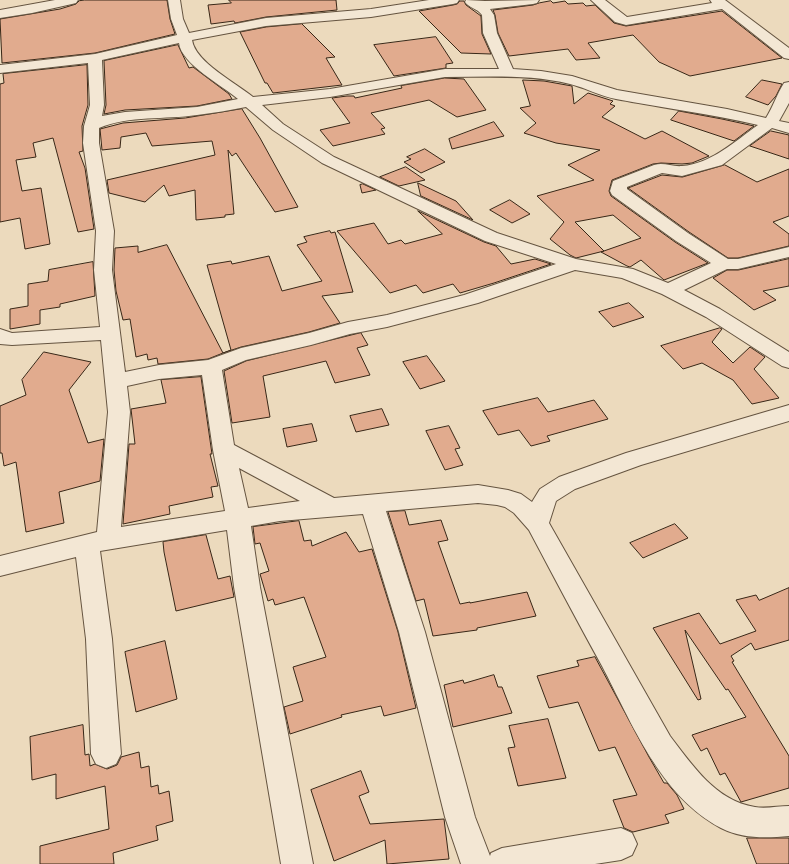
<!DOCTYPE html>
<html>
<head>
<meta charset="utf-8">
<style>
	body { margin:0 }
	canvas { display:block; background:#ecdabd }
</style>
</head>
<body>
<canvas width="789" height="864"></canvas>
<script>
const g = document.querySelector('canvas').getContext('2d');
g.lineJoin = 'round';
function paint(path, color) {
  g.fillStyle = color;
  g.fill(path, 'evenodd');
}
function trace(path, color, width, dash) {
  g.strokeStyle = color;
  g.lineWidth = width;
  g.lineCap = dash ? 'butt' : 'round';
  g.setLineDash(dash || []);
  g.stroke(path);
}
const building = new Path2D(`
	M85,0H167L170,19L175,34L95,53L2,63L0,19L60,9L76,4L79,1Z
	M229,0H336L337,10L266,17L235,23L234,21L211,24L208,5L231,3Z
	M460,1H464L466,5L481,16L482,34L491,54L461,53L419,11L453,5L457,4Z
	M551,1L553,3L565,1L568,4L583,3L586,6L595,5L614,23L626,26L722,11L782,58L690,76L659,62L633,35L588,43L600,58L576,60L568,49L509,56L498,33L495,15L493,10L533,5L539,3Z
	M302,24L335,57L326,58L342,85L273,93L267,83H265L240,32L266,27Z
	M436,37L453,63L446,64V68L394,76L374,45Z
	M178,45L189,68L193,67L229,94L232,99L197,106L125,110L104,114L106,105L104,61Z
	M87,65L88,105L82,126L83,151L79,152L85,168L94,229L78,232L53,138L33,143L36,157L16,160L22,191L41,188L50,244L25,249L20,218L0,222V84L4,83L3,74Z
	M445,78L464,79L486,110L457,117L429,100L371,113L385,128L381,129L385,134L333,146L320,130L350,123L332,98L347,96H354L355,98L402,88L401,86Z
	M523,80L544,81L572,86L574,104L588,93L613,101L610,104L615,106L602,117L645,139L662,131L709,156L692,163L682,164L661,163L653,164L612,180L609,191L611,196L675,242L708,263L664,280L641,260L630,267L627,266L601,252L641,238L613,215L575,222L604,251L576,258L570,255L550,239L564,222L537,196L594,180L568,165L600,150L556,143L524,133L536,123L520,108L530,106Z
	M762,80L782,84L776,96L768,105L746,97Z
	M242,109L260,138L298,207L275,212L236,153L232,156L228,150L234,214L225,215V217L196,220L195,190L169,196L164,185L145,202L109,193L107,180L215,155L212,141L152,146L146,133L121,137L120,148L102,150L100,129L123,123L185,118Z
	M679,111L722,119L754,126L734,141L671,120Z
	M494,122L504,136L452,149L449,139Z
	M771,131L789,135V159L750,146Z
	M425,149L445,162L421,173L404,162L411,159L407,157Z
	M725,165L757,182L789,169V216L773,222L789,234V246L738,258H728L689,232L628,188L662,175L682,177Z
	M406,167L425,180L399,186L380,177Z
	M418,183L456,201L473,220L421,196Z
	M363,184L376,190L362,193L360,185Z
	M510,200L530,214L512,223L490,210Z
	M418,211L484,242L496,246L511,264L535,259L551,264L494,283L460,293L453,284L423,293L416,285L390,293L337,231L374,223L388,244L401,240L405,244L442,234Z
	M330,231L331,233L335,232L353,292L322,296L340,323L309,332L241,347L223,353L231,350L207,265L231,261L232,264L269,256L282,291L322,281L297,245L307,242L304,237Z
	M167,245L223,353L208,359L158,364L157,358L148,360L147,354L136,357L130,319L123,320L116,291L114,270L115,248L138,246V252Z
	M789,259V286L763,291L776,300L754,310L713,278L727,270H738Z
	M93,262L95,296L60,304V307L40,310V324L10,329V309L28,306V284L48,281L49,270Z
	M629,303L644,317L613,327L599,312Z
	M720,328L722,329L712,342L733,363L750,347L765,357L754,369L779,398L752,404L733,380L702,363L683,369L661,346Z
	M361,333L368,345L357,348L370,375L335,383L326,361L263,376L270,417L232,423L224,371L246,361Z
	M44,352L91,362L69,390L88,443L104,439L100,481L59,492L64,523L26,532L16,462L4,466L2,453H0V406L26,395L22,380Z
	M427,356L445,381L420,389L403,362Z
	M201,377L212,454H210L218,486L211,487L213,497L169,506L170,514L123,524L129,444H135L131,409L166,403L161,380Z
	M538,398L548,412L594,400L608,419L547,436L550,441L531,446L519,430L498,435L483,411Z
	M382,409L389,425L356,432L350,416Z
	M312,424L317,441L287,447L283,429Z
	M449,426L460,448L455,449L463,465L445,470L426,431Z
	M405,511L409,525L441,520L448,540L438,542L460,604L470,602V603L527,592L536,616L477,628V630L433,636L424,599L416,601L388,512Z
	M299,521L304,541L311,540L312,546L346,532L359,552L372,549L398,632L416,708L384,716L381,706L341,715L342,717L290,734L284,707L303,701L293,667L326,657L304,597L275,605L273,599L268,601L260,574L269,571L260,543L255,544L253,527Z
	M675,524L688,538L643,558L630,543Z
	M206,535L218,579L230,576L234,597L176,611L164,552L163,542Z
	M789,588V640L755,650L751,643L731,656L734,661L732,662L789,756V788L741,802L725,773L720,775L707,748L701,751L692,735L746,717L728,689L726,690L685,630L701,699L698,700L653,628L699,613L720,644L756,631L736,600L756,595L759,600Z
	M165,641L177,699L136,712L125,652Z
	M595,657L649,757L664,783H667L677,795L684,809L665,815L669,823L633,832L624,828L613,800L637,795L615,747L599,751L578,702L549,708L537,676L579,666L577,661Z
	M494,675L498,687H502L512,713L453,727L444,685L463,680L464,683Z
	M548,719L566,778L518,786L508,748L515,747L509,726Z
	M83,725L85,755L89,754L90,766L95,764L107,769L117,765L121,757L139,752L141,768L149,766L151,787L158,785L159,794L169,791L173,821L156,826L158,840L113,853L114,864H40V846L109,829L105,786L56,799V774L32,780L30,737Z
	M361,771L369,792L359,796L370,824L444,819L449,859L387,864L385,840L334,861L311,790Z
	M747,838H789V864H757Z`);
paint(building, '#e1ab8e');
trace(building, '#382717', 1);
const minor = new Path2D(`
	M55,0H78L76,3L72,4L32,13L0,18V10Z
	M168,0H180L183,19L189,33L266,18L371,9L429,0H459L457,3L453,4L371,17L266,26L192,40C195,62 236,83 253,97L330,89L445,69H499L483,33L482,15C477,8 469,8 465,2L466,0L485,1L539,0L537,3L533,4L490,9L494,15L497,33L513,69L541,71L572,76L617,90L727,109L766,118C773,107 777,94 784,83L789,82V103L779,121L789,123V133L772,128L722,165L682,176L662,173L627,187V189L688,233L728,259H738L789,247V257L738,269H727L684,290L720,309L789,352V368L782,366L706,317L662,294L622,278L575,270L478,303L387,327L350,334L311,345L246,360L222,370L234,445L334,498L478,485L508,490L521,494L532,502L540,489L559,477L626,453L789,405V421L641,465L575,489L556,501L549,523L670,736C693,766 716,801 755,807C766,809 778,806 789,806V836C766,838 742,839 721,828C660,796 632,723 602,666C577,621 553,575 529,530L514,513L505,507L497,505L478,503L386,511L425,632L475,817L490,856L491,853L502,848L621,828L632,833L637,844L632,855L621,860L595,864H461L445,817L399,632L363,514L280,521L251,526L260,587L313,864H281L234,587L227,530L100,551L112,639L121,754L116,764L106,768L96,764L91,754L86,639L76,557L0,576V556L97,532L108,412L101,340L12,345L0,344V329L12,333L100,327L94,270L96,231L83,143L84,126L90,105L88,63L0,73V65L95,54L177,35L171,19ZM179,43C181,64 223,86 238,99L197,107L125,112L102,116L104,105L102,60ZM445,77C486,77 530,74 570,84C586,88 600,96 616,99C663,108 711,114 758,125C735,141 711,164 682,166C672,167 664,162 654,165L613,181L610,191L612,195L676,241L711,263L668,283L633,269L576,259L497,233L334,157L283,124L262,105L330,97ZM246,107L273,130L322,163L485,241L556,264L464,295L387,315L348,322L309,333L241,348L208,360L159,365L125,372L112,270L114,231L99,143V128C130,115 165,120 197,115C214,113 230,110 246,107ZM202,375L213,450L225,511L121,527L130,412L127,386L159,379ZM239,468L300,501L248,508Z
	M591,0H605L627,17L712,3L710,0H725L789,48V59L784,58L722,9L626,25L615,22Z`);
trace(minor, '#655440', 2);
paint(minor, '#f3e7d4');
</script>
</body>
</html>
